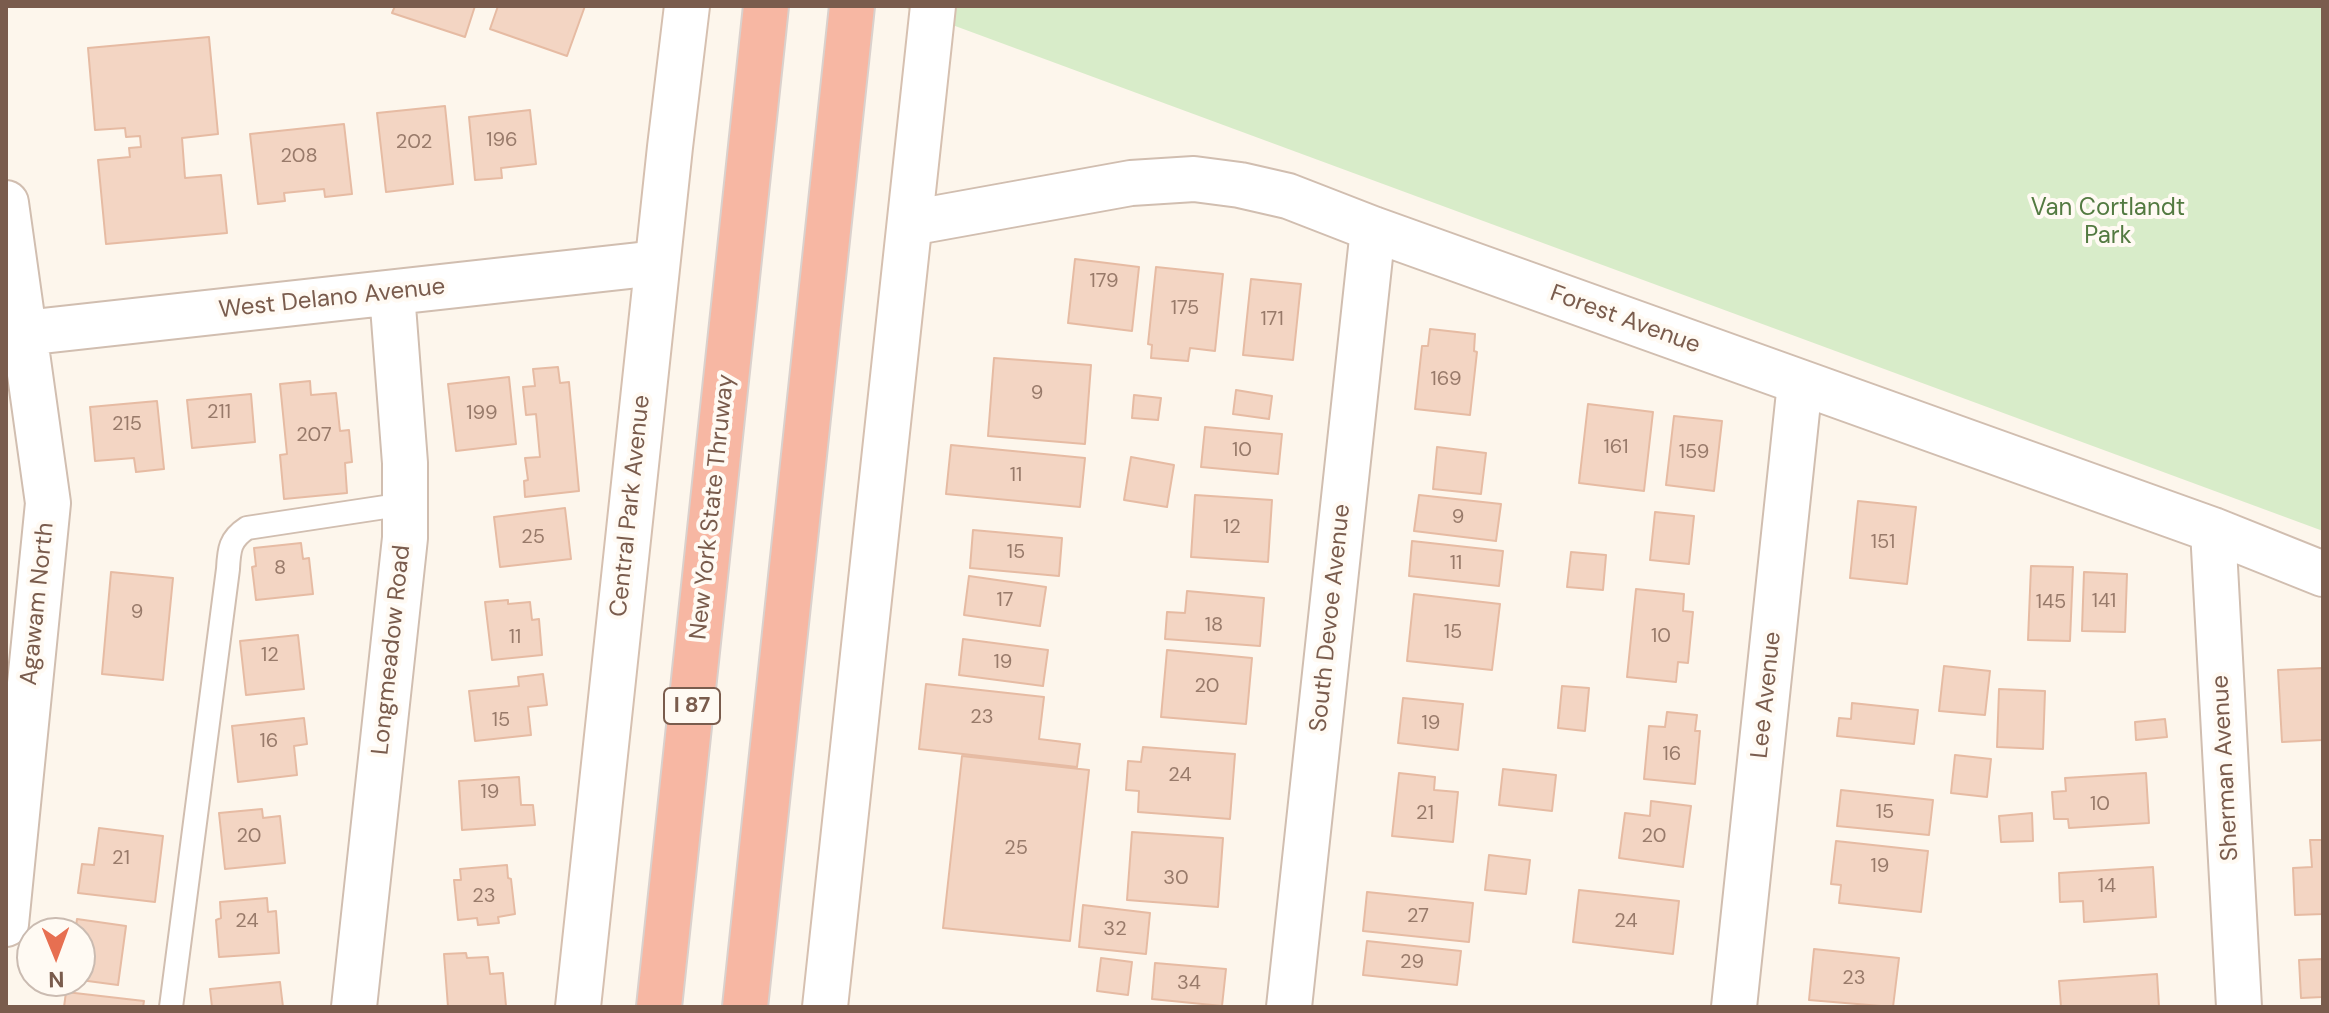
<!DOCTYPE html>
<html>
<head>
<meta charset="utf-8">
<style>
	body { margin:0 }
	#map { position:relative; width:2329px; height:1013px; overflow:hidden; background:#fdf6ec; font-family:"DM Sans",sans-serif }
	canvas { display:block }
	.frame { position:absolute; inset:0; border:8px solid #7a5c4d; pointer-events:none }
	.north { position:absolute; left:16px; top:917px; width:80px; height:80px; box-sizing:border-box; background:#fffaf3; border:2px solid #cabbb1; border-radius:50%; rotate:179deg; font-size:22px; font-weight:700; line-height:32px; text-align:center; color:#7a5c4d }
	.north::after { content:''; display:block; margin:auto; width:28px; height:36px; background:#e76f51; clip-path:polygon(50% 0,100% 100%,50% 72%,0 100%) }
</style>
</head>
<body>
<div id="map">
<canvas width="2329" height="1013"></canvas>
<div class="frame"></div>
<div class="north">N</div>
</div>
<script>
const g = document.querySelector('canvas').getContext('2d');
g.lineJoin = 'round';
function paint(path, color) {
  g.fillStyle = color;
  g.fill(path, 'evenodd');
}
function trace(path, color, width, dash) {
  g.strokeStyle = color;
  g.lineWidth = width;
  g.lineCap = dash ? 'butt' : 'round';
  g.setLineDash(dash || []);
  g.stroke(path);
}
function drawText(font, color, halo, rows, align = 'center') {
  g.font = font + ' "DM Sans",sans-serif';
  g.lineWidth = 8;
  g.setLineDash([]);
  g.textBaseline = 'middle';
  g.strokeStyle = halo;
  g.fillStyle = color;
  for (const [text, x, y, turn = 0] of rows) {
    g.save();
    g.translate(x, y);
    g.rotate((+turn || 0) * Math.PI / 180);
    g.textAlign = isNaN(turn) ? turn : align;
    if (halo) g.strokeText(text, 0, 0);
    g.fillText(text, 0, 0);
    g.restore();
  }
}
paint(new Path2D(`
	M901,6H2323V531Z`), '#d8ecc9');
const building = new Path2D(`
	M395,6H475L465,37L392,13Z
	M498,6H585L567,56L490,29Z
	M209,37L218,134L182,138L185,178L221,175L227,233L106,244L98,160L130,157L129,148L141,147L140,136L126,137L125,128L95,130L88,48Z
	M445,106L453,184L386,192L377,113Z
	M530,110L536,164L501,168L502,178L475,180L469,117Z
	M344,124L352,194L325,197L324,189L284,193L285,201L258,204L250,134Z
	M1075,259L1139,267L1132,331L1068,323Z
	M1156,267L1223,274L1215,351L1190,348L1188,361L1151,358L1152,345L1148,344Z
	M1251,279L1301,284L1293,360L1243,355Z
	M1430,329L1475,334L1474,351L1477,352L1470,415L1415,409L1422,346H1428Z
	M994,358L1091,365L1085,444L988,436Z
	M558,367L560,383L569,382L579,491L525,497L524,481L528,480L525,458L540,457L536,414L526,415L523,387L535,386L533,369Z
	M509,377L516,444L456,451L448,384Z
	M310,381L311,395L336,393L340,431L349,430L352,462L345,463L347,493L284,499L280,455L287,454L280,384Z
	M1236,390L1272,396L1269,419L1233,414Z
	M251,394L255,442L192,448L187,400Z
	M1134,395L1161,398L1158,420L1132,418Z
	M157,401L164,469L136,472L134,458L95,461L90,407Z
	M1588,404L1653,412L1644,491L1579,483Z
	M1674,416L1722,421L1714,491L1666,485Z
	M1205,427L1282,434L1278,474L1201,467Z
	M951,445L1085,458L1080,507L946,494Z
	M1437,447L1486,453L1481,494L1433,489Z
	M1131,457L1174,465L1167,507L1124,500Z
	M1195,495L1272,500L1268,562L1191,557Z
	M1419,495L1501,504L1496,541L1414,531Z
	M1858,501L1916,507L1907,584L1850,578Z
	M565,508L571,559L500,567L494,517Z
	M1655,512L1694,516L1689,564L1650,560Z
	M973,530L1062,538L1059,576L970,568Z
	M1412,541L1503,551L1499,586L1409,576Z
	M301,543L303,559L309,558L313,594L256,600L252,567L256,566L254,548Z
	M1571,552L1606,555L1603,590L1567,587Z
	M2031,566L2073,567L2070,641L2028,640Z
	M111,572L173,578L163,680L102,674Z
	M2084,572L2127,574L2125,632L2082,631Z
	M969,576L1046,587L1040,626L964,615Z
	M1636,589L1684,594L1683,611L1693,612L1688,663L1678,662L1676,682L1627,677Z
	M1187,591L1264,598L1260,646L1165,639L1167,612L1185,613Z
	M1414,594L1500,604L1492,670L1407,661Z
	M508,600V604L530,602L532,620L539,619L542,655L492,660L485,602Z
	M298,635L304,689L246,695L240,641Z
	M963,639L1048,650L1043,686L959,675Z
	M1167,650L1252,658L1246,724L1161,717Z
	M1944,666L1990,671L1985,715L1939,711Z
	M2323,668V740L2282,742L2278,670Z
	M543,674L547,705L528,707L531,735L475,741L469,691L519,686L518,677Z
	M926,684L1044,697L1039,739L1080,744L1077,767L919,749Z
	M1562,686L1589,688L1585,731L1558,728Z
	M1999,689L2045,691L2043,749L1997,747Z
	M1403,698L1463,704L1458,750L1398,743Z
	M1852,703L1918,710L1914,744L1837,736L1839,718L1851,719Z
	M1667,712L1697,715L1695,731H1700L1695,784L1644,779L1649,726L1665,727Z
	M304,718L307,744L294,746L297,775L238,782L232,726Z
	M2165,719L2167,737L2136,740L2135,722Z
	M1143,747L1235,754L1230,819L1138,812L1139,791L1126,790L1128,761L1141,762Z
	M1955,755L1991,759L1987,797L1951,793Z
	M962,756L1089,770L1070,941L943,928Z
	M1503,769L1556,775L1552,811L1499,805Z
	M1399,773L1435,777L1434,790L1458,792L1453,842L1392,836Z
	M2146,773L2149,823L2069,828L2068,819H2054L2052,792L2066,791L2065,778Z
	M519,777L521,805H533L535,825L462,830L459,781Z
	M1841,790L1933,800L1929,835L1837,826Z
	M1651,801L1691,806L1683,867L1619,858L1625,813L1650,816Z
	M262,809L263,818L280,816L285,863L225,869L219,813Z
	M2032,813L2033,841L2001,842L1999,816Z
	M99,828L163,836L155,902L78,893L82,864L94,865Z
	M1132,832L1223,838L1218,907L1127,900Z
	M2310,840H2323V914L2295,915L2293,868L2312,867Z
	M1836,841L1928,851L1921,912L1839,903L1841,885L1831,884Z
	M1489,855L1530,860L1526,894L1485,890Z
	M507,865L508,878L511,879L515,914L498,917L499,923L478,925L477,918L458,920L454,880H461L460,869Z
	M2153,867L2156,917L2084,922L2083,901L2060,902L2059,873Z
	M1579,890L1679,901L1673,954L1573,942Z
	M1367,892L1473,903L1469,942L1363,931Z
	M267,898L268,912L276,911L279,953L219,957L216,920L221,918L220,902Z
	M1083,905L1150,913L1146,954L1079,947Z
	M77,919L126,926L118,985L80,980V933H75Z
	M1367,941L1461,951L1457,985L1363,975Z
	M1814,949L1899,958L1893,1007L1809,1000Z
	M466,953L467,958L488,957L490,974L503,973L506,1006L448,1007L444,954Z
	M1101,958L1132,962L1128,995L1097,991Z
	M2323,959V997L2301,998L2299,960Z
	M1155,963L1226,969L1222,1006L1152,999Z
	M2157,974L2159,1007H2061L2059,981Z
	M280,982L283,1007H212L210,989Z
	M66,992L144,1001L143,1007H64Z`);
paint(building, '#f3d5c3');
trace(building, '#e6bba3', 2);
const lane = new Path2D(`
	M171,1007L228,569C229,549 230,539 247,528L405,504`);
const street = new Path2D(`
	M6,203L48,503L6,924
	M910,223L1131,183L1194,179L1240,185L1288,196L1373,229L2213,530L2323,574
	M6,335L657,263
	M2213,530L2239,1007
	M354,1007L405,538V463L392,293
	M1289,1007L1373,229
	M1734,1007L1800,383`);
const secondary = new Path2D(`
	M578,1007L670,147L687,6
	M825,1007L933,6`);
const highway = new Path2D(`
	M659,1007L766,6
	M745,1007L852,6`);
trace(lane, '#d1beb0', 26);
trace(street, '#d1beb0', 48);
trace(secondary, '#d6c0b0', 48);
trace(highway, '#dad1cd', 48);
trace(lane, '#fff', 22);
trace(street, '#fff', 44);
trace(secondary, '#fff', 44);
trace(highway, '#f7b7a3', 44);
drawText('20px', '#987a6a', null, [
	["196",502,141],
	["202",414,143],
	["208",299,157],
	["179",1104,282],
	["175",1185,309],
	["171",1272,320],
	["169",1446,380],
	["9",1037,394],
	["211",219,413],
	["199",482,414],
	["215",127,425],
	["207",314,436],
	["161",1616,448],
	["10",1242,451],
	["159",1694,453],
	["11",1016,476],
	["9",1458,518],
	["12",1232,528],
	["25",533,538],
	["151",1883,543],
	["15",1016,553],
	["11",1456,564],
	["8",280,569],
	["17",1005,601],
	["141",2104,602],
	["145",2051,603],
	["9",137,613],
	["18",1214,626],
	["15",1453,633],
	["10",1661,637],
	["11",515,638],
	["12",270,656],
	["19",1003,663],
	["20",1207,687],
	["23",982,718],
	["15",501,721],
	["19",1431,724],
	["16",269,742],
	["16",1672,755],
	["24",1180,776],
	["19",490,793],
	["10",2100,805],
	["15",1885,813],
	["21",1425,814],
	["20",249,837],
	["20",1654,837],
	["25",1016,849],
	["21",121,859],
	["19",1880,867],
	["30",1176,879],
	["14",2107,887],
	["23",484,897],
	["27",1418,917],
	["24",247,922],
	["24",1626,922],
	["32",1115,930],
	["29",1412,963],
	["23",1854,979],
	["34",1189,984]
]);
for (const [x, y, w] of [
	[692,706,56]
]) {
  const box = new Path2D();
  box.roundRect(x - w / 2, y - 18, w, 36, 6);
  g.fillStyle = '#fffaf3';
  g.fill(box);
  trace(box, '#7a5c4d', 2);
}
drawText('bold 22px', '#7a5c4d', null, [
	["I 87",692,706]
]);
drawText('24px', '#537a41', '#fffaf3', [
	["Van Cortlandt",2108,209],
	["Park",2108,237]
]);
drawText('24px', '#7a5c4d', '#fffaf3', [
	["West Delano Avenue",332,299,-6],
	["Forest Avenue",1625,320,20],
	["Central Park Avenue",631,506,-84],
	["New York State Thruway",713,507,-84],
	["Agawam North",38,604,-84],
	["South Devoe Avenue",1331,618,-84],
	["Longmeadow Road",392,650,-84],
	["Lee Avenue",1767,695,-84],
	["Sherman Avenue",2226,768,-93]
]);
</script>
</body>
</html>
